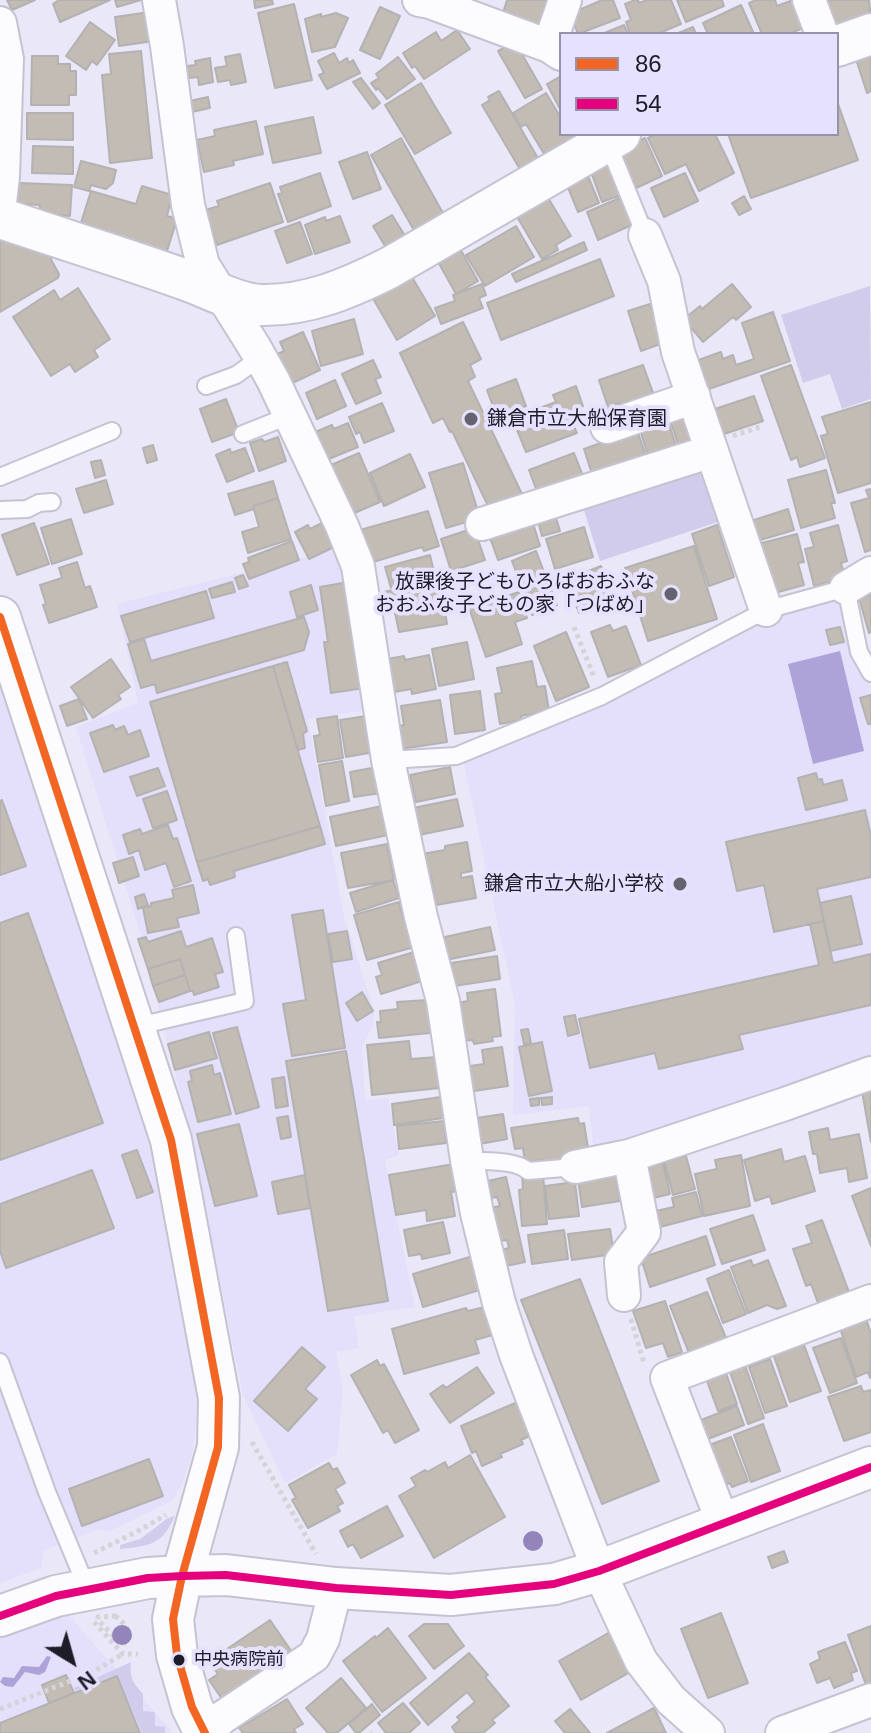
<!DOCTYPE html>
<html>
<head>
<meta charset="utf-8">
<style>
	body { margin:0 }
	#map { position:relative; width:871px; height:1733px; overflow:hidden; background:#eae7f8; font-family:Arial,sans-serif }
	canvas { display:block }
	.legend { position:absolute; left:559px; top:32px; width:280px; height:104px; box-sizing:border-box; background:#e6e1fe; border:2px solid #9692a9; margin:0; padding:10px 14px; list-style:none; font-size:24px; color:#1f1c29 }
	.legend li { display:flex; align-items:center; gap:16px; height:40px }
	.legend b { width:40px; border:2px solid #9692a9 }
	.north { position:absolute; left:32px; top:1621px; width:80px; height:80px; -webkit-text-stroke:6px #e6e1fe; paint-order:stroke; rotate:143deg; font-size:22px; font-weight:700; line-height:32px; text-align:center; color:#1f1c29 }
	.north::after { content:''; display:block; margin:auto; width:28px; height:36px; background:#1f1c29; clip-path:polygon(50% 0,100% 100%,50% 72%,0 100%) }
</style>
</head>
<body>
<div id="map">
<canvas width="871" height="1733"></canvas>
<ul class="legend">
<li><b style="height:10px;background:#f26522"></b>86</li>
<li><b style="height:10px;background:#e5007d"></b>54</li>
</ul>
<div class="north">N</div>
</div>
<script>
const g = document.querySelector('canvas').getContext('2d');
g.lineJoin = 'round';
function paint(path, color) {
  g.fillStyle = color;
  g.fill(path, 'evenodd');
}
function trace(path, color, width, dash) {
  g.strokeStyle = color;
  g.lineWidth = width;
  g.lineCap = dash ? 'butt' : 'round';
  g.setLineDash(dash || []);
  g.stroke(path);
}
function drawText(font, color, halo, rows, align = 'center') {
  g.font = font + ' Arial,"Noto Sans JP",sans-serif';
  g.lineWidth = 8;
  g.setLineDash([]);
  g.textBaseline = 'middle';
  g.strokeStyle = halo;
  g.fillStyle = color;
  for (const [text, x, y, turn = 0] of rows) {
    g.save();
    g.translate(x, y);
    g.rotate((+turn || 0) * Math.PI / 180);
    g.textAlign = isNaN(turn) ? turn : align;
    if (halo) g.strokeText(text, 0, 0);
    g.fillText(text, 0, 0);
    g.restore();
  }
}
paint(new Path2D(`
	M342,548L373,709L308,719L344,917L374,1011L373,1025L362,1047L365,1100L388,1098L399,1155L385,1160L415,1307L354,1316L359,1348L336,1352L343,1391L337,1454L285,1483L243,1395L190,1133L140,933L76,727L138,703L117,604Z
	M840,598L853,653L871,686V1065L594,1153L589,1106L513,1115L515,1005L464,764L472,758L603,702L763,617L777,616Z
	M0,671L149,1117L197,1390L196,1426L192,1455L183,1482L173,1500L108,1532L99,1529L44,1550L41,1568L0,1583Z
	M64,1610L173,1733H0V1633Z`), '#e4dffa');
paint(new Path2D(`
	M870,286L871,399L842,409L830,374L803,383L781,315Z
	M694,465L707,471L721,521L600,561L582,504Z
	M175,1516C162,1545 150,1546 120,1549V1545L140,1539L168,1518Z
	M131,1662C129,1677 133,1683 143,1694V1711L155,1712V1726L165,1727V1733H142L117,1675L75,1691L74,1688Z`), '#d2ccec');
paint(new Path2D(`
	M840,651L864,751L813,764L788,664Z
	M47,1656L51,1657L45,1672L39,1675L25,1672L13,1687L5,1686L0,1682L3,1677L14,1678L22,1666L39,1667Z`), '#aea3d8');
const building = new Path2D(`
	M7,0H35L12,10Z
	M59,0H110L60,22L53,4Z
	M115,0H141L117,7Z
	M254,0H272L273,4L255,8Z
	M507,0H548L539,28L502,16Z
	M602,0H613L620,18L578,34L570,14Z
	M635,0H638L639,3L647,0H671L681,24L657,34H630L626,22L631,20L625,4Z
	M677,0H722L724,6L686,22Z
	M756,0H775L777,6L793,0L805,27L789,34H762L749,3Z
	M818,0H869L871,18L830,33Z
	M294,4L312,80L275,88L258,13Z
	M741,5L754,34H708L703,23Z
	M380,7L400,16L380,59L360,50Z
	M150,12L154,41L119,46L115,17Z
	M336,13L348,18L335,47L312,52L305,19L321,14V17Z
	M90,22L115,40L97,65L92,61L86,70L66,56Z
	M624,25L628,34H602Z
	M693,27L696,34H676Z
	M457,30L470,49L424,79L415,66L412,68L403,53L436,32L441,41Z
	M515,42L542,89L525,98L498,51Z
	M141,51L152,158L110,163L102,75L111,74L109,54Z
	M871,51V91L867,93L855,56Z
	M334,53L339,63L347,58L349,63L353,60L360,73L327,89L319,75L324,73L318,61Z
	M240,54L246,82L231,85L230,80L218,82L215,68L227,66L225,57Z
	M32,56H58V64H70V71H76V95H69V105H31Z
	M398,57L415,79L387,99L378,88L376,90L371,83L379,78L376,74Z
	M210,58L213,82L199,85L198,77L189,78L187,66L196,65L195,61Z
	M561,76V111L547,84Z
	M361,78L380,103L373,109L353,82Z
	M421,83L451,133L415,154L385,105Z
	M499,91L539,160L521,171L482,105L490,100L488,97Z
	M546,93L561,118V134H570L574,140L546,157L526,124L521,127L513,113Z
	M208,97L210,108L187,113L185,102Z
	M837,101L858,160L751,198L728,134H837Z
	M27,113H73V140L27,139Z
	M313,117L321,153L273,163L265,127Z
	M256,121L263,154L233,161L234,165L204,172L197,140L215,136L214,130Z
	M656,134H715L734,173L699,191L686,164L665,174L648,138Z
	M401,138L444,215L415,232L371,155Z
	M645,138L662,176L634,189L617,150Z
	M33,146L73,147V174L32,173Z
	M367,152L381,189L353,199L339,162Z
	M81,161L116,170L113,183L106,189L91,185L89,191L74,187Z
	M609,164L621,195L602,202L591,172Z
	M320,173L331,206L288,222L278,194L282,193L280,187Z
	M685,173L698,201L664,217L651,188Z
	M588,176L599,203L578,212L567,185Z
	M19,183L72,185L70,216L39,214L40,205L18,204Z
	M270,183L283,222L217,245L205,210L219,206L217,201Z
	M142,186L172,195L167,216L177,219L167,251L80,226L91,191L136,204Z
	M547,196L571,236L556,245L558,250L542,259L516,215Z
	M744,196L751,209L739,215L732,203Z
	M622,197L634,224L598,240L587,212Z
	M392,215L407,239L388,251L373,226Z
	M340,216L350,242L315,254L305,225L325,217L326,221Z
	M300,222L312,254L287,263L275,231Z
	M516,226L534,257L485,286L466,255Z
	M0,238L47,252L59,274L58,278L0,312Z
	M584,242L587,250L516,282L512,274Z
	M459,247L478,281L456,294L437,260Z
	M600,259L614,296L501,340L487,303Z
	M409,272L435,316L397,340L371,295Z
	M482,284L486,295L479,298L483,308L441,324L435,308L455,301L453,295Z
	M732,284L751,307L736,320L733,317L703,342L684,319L700,306L702,309Z
	M78,288L110,339L94,350L98,357L75,372L70,364L51,376L13,317L54,290L60,300Z
	M650,304L663,343L641,351L628,311Z
	M773,312L790,361L703,391L693,362L721,352L723,359L733,355L736,365L754,359L742,323Z
	M354,319L363,354L321,366L312,331Z
	M463,322L481,359L470,365L475,377L468,381L522,494L490,510L452,431L450,432L443,418L433,423L400,353Z
	M303,332L320,370L286,386L273,356L284,351L280,342Z
	M373,360L381,377L375,379L381,393L356,404L342,374Z
	M643,365L656,401L623,412L620,403L608,407L599,380Z
	M791,365L825,458L800,467L797,457L791,460L761,376Z
	M516,379L526,406L519,409L521,415L556,402L553,395L576,386L583,406L578,408L583,420L573,424L577,433L526,452L513,420L500,425L487,390Z
	M335,380L346,406L317,419L306,393Z
	M754,396L763,421L724,434L715,409Z
	M226,399L239,432L212,442L200,409Z
	M871,402V483L838,493L821,436L828,434L822,417Z
	M382,403L394,431L364,443L360,432L356,434L349,417Z
	M685,405L697,444L680,450L667,411Z
	M666,415L677,449L649,458L638,424Z
	M348,423L358,447L324,461L313,433L332,425L334,429Z
	M637,430L646,456L592,474L584,449Z
	M278,437L286,461L259,471L250,443L262,439L264,442Z
	M153,445L157,460L147,463L143,448Z
	M245,448L254,471L227,482L216,455L230,449L231,453Z
	M359,453L380,502L352,514L331,465Z
	M574,453L585,481L539,497L529,470Z
	M410,454L425,487L384,506L370,473Z
	M101,460L105,475L95,478L91,462Z
	M463,463L480,518L446,528L429,473Z
	M826,470L835,503H831L835,518L801,528L788,480Z
	M106,480L113,504L84,513L76,489Z
	M273,481L278,498L253,506L254,509L235,515L228,494Z
	M871,489V550L865,552L851,503L869,498L866,490Z
	M278,498L291,539L248,553L242,532L259,527L253,506Z
	M553,508L560,531L542,536L536,514Z
	M788,509L794,530L757,541L751,521Z
	M428,511L439,546L424,551L422,547L370,563L360,530Z
	M71,519L82,554L52,564L41,528Z
	M532,520L540,546L498,560L489,535Z
	M326,521L337,542L331,545L332,548L309,559L295,532L308,525L310,529Z
	M34,523L49,564L17,575L2,535Z
	M717,525L734,577L709,586L692,534Z
	M838,525L847,561L841,563L845,578L814,586L805,549L814,547L810,533Z
	M584,527L593,557L555,569L546,539Z
	M474,528L485,560L451,571L441,539Z
	M797,534L804,562L798,563L804,585L771,594L758,544Z
	M292,541L299,560L249,579L243,564L249,562L248,558Z
	M694,546L717,619L648,641L625,568Z
	M536,551L557,605L532,615L512,561Z
	M430,555L435,576L391,588L385,567Z
	M77,562L85,588L90,586L97,607L49,623L43,605L46,604L40,585L62,578L59,568Z
	M601,566L613,600L579,613L566,580Z
	M243,575L248,586L239,589L235,578Z
	M437,580L441,600L388,611L384,592Z
	M232,582L235,592L212,598L209,589Z
	M348,582L364,688L331,693L324,642H328L320,587Z
	M311,585L318,610L297,617L290,592Z
	M206,591L214,618L130,642L121,616Z
	M519,592L527,618L515,622L522,644L486,657L469,608Z
	M871,595V632L869,633L859,598Z
	M444,605L447,624L399,632L395,613Z
	M304,617L309,632L304,650L157,693L155,684L141,688L128,644L144,639L151,661Z
	M610,625L613,631L626,626L641,665L608,677L591,632Z
	M840,627L844,642L830,645L826,630Z
	M566,632L589,687L556,701L534,646Z
	M467,642L474,679L439,686L432,649Z
	M429,655L436,689L412,694L411,689L394,692L387,659L404,656L405,660Z
	M111,659L130,687L118,695L121,699L93,718L71,687Z
	M532,661L537,687L545,686L549,711L521,716L522,720L500,724L495,694L502,693L497,668Z
	M287,662L307,731L303,734L305,748L298,750L273,666Z
	M273,666L320,826L197,862L150,702Z
	M480,691L485,730L455,734L450,695Z
	M871,695V724H868L860,698Z
	M79,699L87,719L67,726L60,706Z
	M440,700L447,742L401,749L398,726L404,725L401,706Z
	M373,715L380,751L346,757L340,720Z
	M337,716L343,758L318,762L314,736L320,735L317,719Z
	M113,725L115,730L124,726L128,735L140,730L149,756L104,772L90,733Z
	M342,761L349,801L326,806L319,765Z
	M377,767L381,793L354,797L350,772Z
	M450,767L455,794L416,802L410,775Z
	M158,768L165,786L137,796L130,777Z
	M816,773L818,780L822,779L823,785L842,780L847,800L806,810L798,778Z
	M167,791L177,820L153,828L143,799Z
	M457,799L463,826L419,835L413,808Z
	M2,800L26,866L0,875V801Z
	M382,806L388,835L336,846L330,817Z
	M865,810L871,836V877L817,889L824,921L774,932L764,885L737,891L726,842Z
	M168,825L173,839L177,838L191,881L174,887L166,863L145,870L139,850L129,854L123,835L140,829L142,834Z
	M320,826L325,844L234,871L235,877L210,885L208,879L203,881L197,862Z
	M467,842L472,871L461,873V878L472,876L476,898L436,905L431,876L426,877L422,854L445,850V846Z
	M387,844L394,880L348,888L341,853Z
	M133,857L139,876L119,883L113,863Z
	M393,880L399,898L356,912L350,893Z
	M193,885L199,913L177,918L179,927L148,933L143,908L151,906V903L174,898L172,890Z
	M144,894L148,905L138,909L135,897Z
	M851,896L862,944L830,951L820,903Z
	M399,902L404,922L411,920L418,946L367,960L354,915Z
	M323,910L345,1048L292,1056L283,1004L306,1000L292,915Z
	M28,913L103,1123L0,1160V923Z
	M824,921L833,963L871,954V1005L739,1035L743,1049L659,1069L655,1053L590,1068L579,1019L819,965L810,924Z
	M490,927L495,950L441,961L436,939Z
	M181,931L186,947L212,938L223,972L215,974L219,987L194,995L193,991H190L180,959L148,969L138,939L146,937L148,942Z
	M347,931L352,959L333,962L328,934Z
	M414,952L422,981L381,994L376,977L382,975L378,963Z
	M497,956L500,979L454,986L451,963Z
	M180,959L185,975L153,986L148,969Z
	M185,975L190,991L159,1002L153,986Z
	M495,989L501,1036L492,1037L493,1041L474,1044L473,1040L462,1041L457,1003L468,1001L467,993Z
	M362,992L373,1011L357,1021L346,1003Z
	M427,1000L430,1033L379,1038L377,1022H381L380,1011L398,1009L397,1002Z
	M575,1015L579,1033L568,1036L564,1017Z
	M237,1027L259,1107L236,1114L213,1033Z
	M528,1029L531,1043L524,1044L521,1030Z
	M209,1032L217,1058L175,1070L168,1044Z
	M409,1041L411,1059L437,1057L440,1088L372,1095L367,1045Z
	M542,1042L552,1091L529,1096L519,1047Z
	M502,1047L508,1086L467,1092L464,1076L471,1075L470,1066L484,1064L482,1050Z
	M346,1051L388,1301L328,1311L286,1061Z
	M212,1065L214,1075L220,1073L231,1114L198,1122L188,1082L192,1081L190,1071Z
	M284,1077L288,1106L276,1108L272,1079Z
	M871,1090V1142L862,1091Z
	M441,1097L444,1118L394,1125L392,1104Z
	M552,1097V1104L542,1105L541,1098Z
	M539,1098V1105L531,1106L530,1099Z
	M503,1114L507,1139L474,1145L470,1119Z
	M288,1116L291,1137L281,1139L277,1118Z
	M578,1118L579,1124L584,1123L589,1154L543,1165L542,1160L525,1163L523,1148L515,1149L511,1128Z
	M444,1121L446,1143L399,1149L397,1126Z
	M239,1124L257,1196L215,1206L197,1134Z
	M828,1128L830,1140L859,1134L867,1178L849,1182L847,1168L820,1173L817,1154H813L809,1132Z
	M781,1149L784,1162L805,1156L815,1191L772,1204L770,1196L755,1201L744,1160Z
	M137,1150L153,1192L137,1198L122,1155Z
	M741,1155L750,1206L704,1216L695,1174L717,1169L715,1160Z
	M686,1156L695,1189L673,1195L664,1161Z
	M663,1163L670,1194L649,1199L641,1168Z
	M454,1164L460,1191L451,1192L455,1216L427,1221L426,1210L396,1215L389,1175Z
	M92,1170L114,1228L6,1268L0,1251V1204Z
	M543,1174L547,1224L522,1226L519,1190L523,1189L522,1176Z
	M615,1174L620,1201L582,1207L578,1180Z
	M305,1175L310,1208L278,1214L272,1182Z
	M506,1177L525,1262L501,1267L497,1251L509,1248L507,1240L495,1242L488,1208L500,1206L497,1197L486,1199L483,1182Z
	M575,1182L579,1216L549,1219L545,1186Z
	M871,1188V1246L852,1196Z
	M696,1192L702,1216L660,1227L656,1211L674,1207L672,1198Z
	M753,1215L765,1250L722,1264L710,1229Z
	M822,1220L849,1292L818,1303L811,1284L806,1286L793,1249L812,1243L806,1226Z
	M443,1222L450,1253L422,1259L421,1254L409,1256L404,1230Z
	M610,1229L614,1254L572,1260L568,1234Z
	M564,1230L568,1259L532,1264L528,1235Z
	M706,1236L715,1265L650,1287L641,1258Z
	M473,1256L483,1289L423,1307L413,1274Z
	M751,1260L753,1266L768,1260L786,1306L777,1309L767,1305L748,1313L731,1267Z
	M729,1270L746,1314L723,1323L707,1279Z
	M580,1279L659,1481L602,1504L521,1300Z
	M707,1292L726,1338L689,1353L670,1306Z
	M665,1301L682,1352L668,1357L663,1343L646,1348L633,1311Z
	M489,1306L496,1334L475,1340L479,1353L404,1374L392,1329L466,1308L468,1311Z
	M866,1319L871,1334L870,1378L868,1372L856,1377L840,1328Z
	M801,1337L821,1391L790,1402L771,1348Z
	M841,1338L857,1383L830,1393L813,1348Z
	M302,1347L325,1367L305,1389L317,1399L288,1431L254,1401Z
	M770,1359L787,1406L765,1413L749,1367Z
	M377,1360L380,1366L384,1364L419,1430L395,1443L388,1430L383,1433L351,1375Z
	M743,1360L764,1418L748,1424L728,1366Z
	M723,1365L737,1404L718,1411L704,1373Z
	M477,1367L494,1393L450,1423L430,1394L443,1385L446,1388Z
	M861,1386L863,1392L871,1390V1432L844,1441L828,1397Z
	M520,1401L534,1434L521,1440L523,1444L500,1454L502,1457L482,1466L476,1451L472,1453L461,1426Z
	M737,1406L744,1425L703,1441L696,1422Z
	M763,1424L780,1471L751,1482L734,1435Z
	M731,1437L748,1481L732,1487L730,1483L716,1488L701,1448Z
	M470,1455L505,1517L434,1558L399,1496L416,1486L411,1478L425,1470L427,1472L445,1462L448,1468Z
	M149,1459L163,1496L82,1526L69,1489Z
	M329,1463L333,1470L337,1468L345,1483L335,1489L343,1503L337,1506L340,1511L308,1528L292,1500L296,1498L289,1485Z
	M387,1506L403,1536L361,1558L353,1544L348,1547L340,1531Z
	M784,1551L788,1562L772,1568L768,1557Z
	M721,1613L748,1683L708,1698L681,1629Z
	M270,1620L294,1655L224,1702L209,1680L218,1674L209,1661Z
	M424,1624H448L464,1646L434,1669L409,1636Z
	M871,1626V1683L866,1685L848,1635Z
	M388,1628L426,1678L382,1712L343,1661L375,1636L376,1638Z
	M610,1632L632,1671L581,1700L559,1661Z
	M845,1642L857,1671L851,1673L853,1680L834,1688L830,1678L817,1683L810,1664L820,1659L818,1652Z
	M469,1653L488,1675L485,1677L509,1706L492,1720L495,1723L483,1733H456L452,1727L460,1720L457,1717L475,1702L467,1692L428,1725L410,1703Z
	M66,1675L74,1693L49,1703L42,1685Z
	M117,1676L140,1733H0V1723Z
	M341,1678L366,1708L337,1733H328L306,1708Z
	M287,1699L303,1724L294,1729L296,1733H243L239,1728Z
	M403,1703L420,1723L409,1733H386L378,1723Z
	M372,1704L380,1715L359,1733H356L349,1724Z
	M654,1708L666,1733H607Z
	M570,1709L590,1733H565L555,1721Z`);
paint(building, '#c2bcb4');
trace(building, '#b4b1b2', 2);
const service = new Path2D(`
	M607,141L645,235
	M206,386L236,375L261,357
	M243,434L291,415
	M0,477L112,431
	M0,510L27,509L39,503L52,502
	M388,760L456,756L602,696L766,610L846,588L859,652L871,673
	M134,1027L245,1001L236,936
	M467,1160C485,1162 515,1159 528,1171L575,1167
	M0,1362L47,1492L87,1588`);
const minor = new Path2D(`
	M159,0L167,46L188,205L203,265L255,348L273,380L342,526L358,566L388,760L421,917L443,1001L467,1160L477,1213L499,1303L516,1355L599,1571L641,1661L671,1700L708,1733
	M419,0L430,2L549,46L561,54
	M809,0L822,34
	M0,23L7,59L3,177L0,203
	M549,46L565,0
	M645,235L664,281L678,352L766,610
	M607,427L694,397
	M482,524L712,451
	M846,588L871,573
	M575,1167L629,1156L785,1104L871,1073
	M624,1295L621,1262L644,1232L629,1156
	M723,1523L667,1378L871,1301
	M209,1733L220,1719L314,1656L323,1639L336,1588
	M782,1733L871,1700`);
const tertiary = new Path2D(`
	M837,46L871,34
	M0,218C62,239 125,258 186,280C209,288 237,304 261,305C308,306 349,288 389,268L620,134
	M0,617L171,1140L219,1398L218,1447L182,1576L173,1619L177,1655L192,1707L205,1733
	M0,1616L56,1596L148,1578L182,1576L226,1575L336,1588L451,1595L554,1584L599,1571L871,1467`);
trace(service, '#c5c3d1', 20);
trace(minor, '#c5c3d1', 36);
trace(tertiary, '#c5c3d1', 44);
trace(new Path2D(`
	M733,436L760,427
	M574,627L594,677
	M631,1319L644,1363
	M252,1442L316,1554
	M94,1553L138,1531L166,1515
	M115,1616C125,1622 138,1640 121,1644L98,1620V1617Z
	M94,1622L123,1654H138
	M0,1709L93,1672L123,1654
	M370,1732L371,1733`), '#d4d3d8', 5, [4, 4]);
trace(service, '#fcfbfe', 16);
trace(minor, '#fcfbfe', 32);
trace(tertiary, '#fcfbfe', 40);
trace(new Path2D(`
	M0,617L171,1140L219,1398L218,1447L182,1576L173,1619L177,1655L192,1707L205,1733`), '#f26522', 8);
trace(new Path2D(`
	M0,1616L56,1596L148,1578L182,1576L226,1575L336,1588L451,1595L554,1584L599,1571L871,1467`), '#e5007d', 8);
g.fillStyle = '#9385b9';
for (const [x, y] of [
	[533,1541],
	[122,1635]
]) {
  g.beginPath();
  g.arc(x, y, 10, 0, 2 * Math.PI);
  g.fill();
}
for (const [x, y, r, color] of [
	[471,419,8,"#666371"],
	[671,594,8,"#666371"],
	[680,884,8,"#666371"],
	[179,1660,7,"#1f1c29"]
]) {
  const dot = new Path2D();
  dot.arc(x, y, r, 0, 2 * Math.PI);
  g.fillStyle = color;
  g.fill(dot);
  trace(dot, '#e6e1fe', 3);
}
drawText('18px', '#1f1c29', '#e6e1fe', [
	["中央病院前",194,1660]
], 'left');
drawText('20px', '#1f1c29', '#e6e1fe', [
	["鎌倉市立大船保育園",487,419,"left"],
	["放課後子どもひろばおおふな",655,582],
	["おおふな子どもの家「つばめ」",655,605],
	["鎌倉市立大船小学校",664,884]
], 'right');
</script>
</body>
</html>
